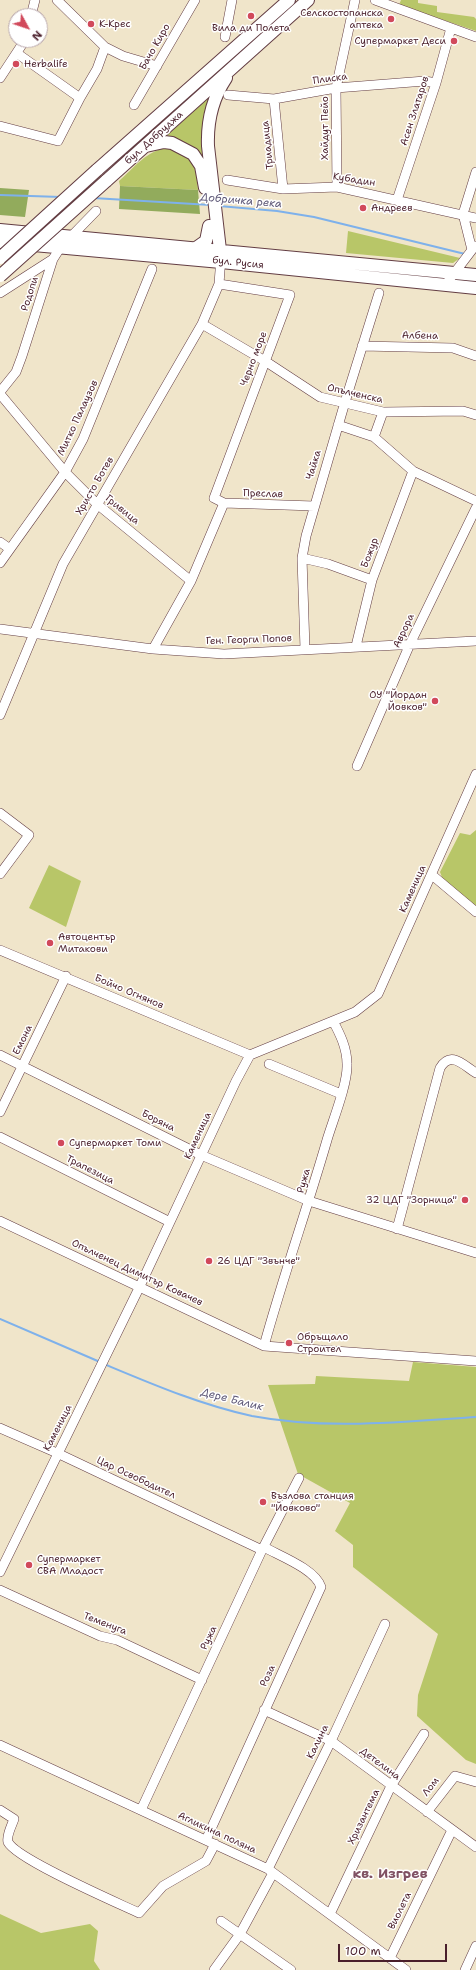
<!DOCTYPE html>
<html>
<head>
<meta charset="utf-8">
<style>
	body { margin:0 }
	#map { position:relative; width:476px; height:1970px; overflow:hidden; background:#f0e5ca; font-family:"Shantell Sans",sans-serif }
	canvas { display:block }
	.north { position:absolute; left:8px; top:8px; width:40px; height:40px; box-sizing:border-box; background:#fff; border:1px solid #b7a5aa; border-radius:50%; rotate:130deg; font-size:11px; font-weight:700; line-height:16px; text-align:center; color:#4a1f2b }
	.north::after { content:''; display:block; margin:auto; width:14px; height:18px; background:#d1495b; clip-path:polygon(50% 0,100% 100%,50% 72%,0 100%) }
	.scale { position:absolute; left:338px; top:1944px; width:109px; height:18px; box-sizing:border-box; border:2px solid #4a1f2b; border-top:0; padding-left:5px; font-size:12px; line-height:14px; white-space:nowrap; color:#4a1f2b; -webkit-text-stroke:3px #fff; paint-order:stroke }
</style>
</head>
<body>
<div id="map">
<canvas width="476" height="1970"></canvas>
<div class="north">N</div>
<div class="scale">100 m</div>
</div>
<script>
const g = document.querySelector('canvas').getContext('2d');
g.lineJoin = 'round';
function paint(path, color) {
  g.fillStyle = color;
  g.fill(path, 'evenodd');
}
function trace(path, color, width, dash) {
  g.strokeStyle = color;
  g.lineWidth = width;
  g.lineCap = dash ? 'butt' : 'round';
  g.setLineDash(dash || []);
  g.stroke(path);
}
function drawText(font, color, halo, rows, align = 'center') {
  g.font = font + ' "Shantell Sans",sans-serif';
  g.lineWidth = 3;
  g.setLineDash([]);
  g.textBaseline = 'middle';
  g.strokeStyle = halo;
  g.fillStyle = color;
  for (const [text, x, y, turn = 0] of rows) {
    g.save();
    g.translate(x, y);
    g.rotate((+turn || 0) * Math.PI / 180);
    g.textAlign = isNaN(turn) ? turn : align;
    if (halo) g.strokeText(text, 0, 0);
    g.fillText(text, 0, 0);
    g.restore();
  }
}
paint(new Path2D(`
	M401,0H418V3L437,6V12L474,17L476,19V31L399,5Z
	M212,95L205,161C193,146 182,139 164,138Z
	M167,148C193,151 197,167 198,190L120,186L119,181C134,168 147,150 167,148Z
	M348,231L460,258L453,263L346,253Z
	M476,830V907L443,880L440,872L460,833L470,835Z
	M49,865L81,881L66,927L29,908Z
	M413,1362L476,1367V1764L466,1760L417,1716L418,1695L438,1634L353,1567V1545L335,1531L350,1503L298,1474L268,1385L315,1384L316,1376L409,1381Z
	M0,1914L41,1933L90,1924L98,1931L94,1961L100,1970H0Z`), '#b8c668');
paint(new Path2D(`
	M120,186L198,190L200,214L119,209Z
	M0,188L29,190L25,217L0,215Z`), '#92ab5c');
trace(new Path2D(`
	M0,195L61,197
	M93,198L211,205
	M219,206L277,211L314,217L465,254
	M0,1319L100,1362
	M104,1364C152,1384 201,1405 252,1416C326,1430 402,1422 476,1417`), '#7eb1eb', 2);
const minor = new Path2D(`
	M57,0L105,47L123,56L157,66
	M375,0L476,37
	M31,16L35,0
	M225,37L232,0
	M18,54L80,98L97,69L105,47
	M0,78L25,40
	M228,95L274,99L336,88L425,81L436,83
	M274,99L283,189
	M134,105L195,0
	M0,126L58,141L80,98
	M227,180L283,189L337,187L476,218
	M337,187L336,88L355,0
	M397,200L436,83L451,28
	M472,250L463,214L476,172
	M219,284L290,295L214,498L224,503L314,506
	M446,284L475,246
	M0,293L53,259
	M202,324L265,361L320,397L383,412L463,411L476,415
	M362,346L453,348L476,356
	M0,392L16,372L22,356L53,259L60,248L96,211
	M0,394L65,472L97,504L191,581
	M338,425L374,437L413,471L476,501
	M374,437L383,412
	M0,542L10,549
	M302,558L328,564L372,580
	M0,563L65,472L83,439L152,269
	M0,629L153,649L224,654L476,641
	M356,646L372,580L413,471
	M153,649L191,581L224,503
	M305,649L302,558L306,536L345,402L379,293
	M0,715L63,564L202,324L219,284L221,257
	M357,766L410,644L476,508
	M0,813L29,835L0,874
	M432,875L476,912
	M0,950L250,1055
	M0,1055L201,1155L309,1201L476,1253
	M269,1064L341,1094
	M0,1112L66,976
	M0,1137L170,1222
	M0,1221L264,1346L476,1361
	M397,1229L440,1068C451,1050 463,1065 476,1073
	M264,1346C283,1277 307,1209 327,1140C333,1120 348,1083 347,1064C347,1048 340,1034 333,1021
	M0,1428L57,1453L262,1550
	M0,1572L140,1286L236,1081L250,1055L355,1012L378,994L476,774
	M0,1590L100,1636L117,1640L202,1680
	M264,1710L331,1741L476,1847
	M0,1745L268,1869L406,1970
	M0,1810L14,1819C12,1825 6,1836 8,1842C16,1859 118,1903 139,1913L163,1886L206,1861L215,1844
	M141,1810L262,1550L299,1478
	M427,1812L455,1776L476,1782
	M206,1840L321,1587C315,1569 280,1556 264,1547
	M268,1869L331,1741L385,1624
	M330,1914L391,1786L424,1734
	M221,1921L291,1970
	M390,1958L452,1830
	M214,1970L240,1934L273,1873
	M465,1970L476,1946`);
const major = new Path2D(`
	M146,146L164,142L172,143L193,154L201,166L205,188
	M97,170L289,0
	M106,181L308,0
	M0,230L476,275
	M0,242L221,262L476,288
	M196,248L206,241L209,226
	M220,250L208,146C207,121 212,99 226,78`);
trace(minor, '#633d43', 10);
trace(major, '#633d43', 14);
trace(minor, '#fff', 9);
trace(major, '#fff', 12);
const majorBridge = new Path2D(`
	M0,258L97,170
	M0,276L106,181`);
trace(majorBridge, '#633d43', 14, []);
trace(majorBridge, '#fff', 12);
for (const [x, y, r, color] of [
	[251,16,4,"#d1495b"],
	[391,19,4,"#d1495b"],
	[91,24,4,"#d1495b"],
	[454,41,4,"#d1495b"],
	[16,64,4,"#d1495b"],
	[363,208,4,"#d1495b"],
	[435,701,4,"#d1495b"],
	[50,943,4,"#d1495b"],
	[61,1143,4,"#d1495b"],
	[465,1200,4,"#d1495b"],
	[209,1261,4,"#d1495b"],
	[289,1343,4,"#d1495b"],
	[263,1502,4,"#d1495b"],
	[29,1565,4,"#d1495b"]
]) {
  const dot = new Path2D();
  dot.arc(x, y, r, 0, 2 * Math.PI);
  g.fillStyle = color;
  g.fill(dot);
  trace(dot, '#fff', 1.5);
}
drawText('10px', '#4a1f2b', '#fff', [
	["Селскостопанска",383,13,"right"],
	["аптека",383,25,"right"],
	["К-Крес",99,24],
	["Вила ди Полета",251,28,"center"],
	["Супермаркет Деси",446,41,"right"],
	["Herbalife",24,64],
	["Андреев",371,208],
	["ОУ \"Йордан",427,695,"right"],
	["Йовков\"",427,707,"right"],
	["Автоцентър",58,937],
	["Митакови",58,949],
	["Супермаркет Томи",69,1143],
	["32 ЦДГ \"Зорница\"",457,1200,"right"],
	["26 ЦДГ \"Звънче\"",217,1261],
	["Обръщало",297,1337],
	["Строител",297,1349],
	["Възлова станция",271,1496],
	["\"Йовково\"",271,1508],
	["Супермаркет",37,1559],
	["CBA Младост",37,1571]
], 'left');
drawText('10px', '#4a1f2b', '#fff', [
	["Бачо Киро",155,47,-60],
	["Плиска",330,79,-8],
	["Асен Златаров",415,111,-72],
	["Хайдут Пейо",325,128,-90],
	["бул. Добруджа",154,138,-42],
	["Триадица",268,145,-96],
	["Кубадин",354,180,9],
	["бул. Русия",238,263,6],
	["Родопи",30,294,-72],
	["Албена",420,336,1],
	["Черно море",254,359,-69],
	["Опълченска",355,394,13],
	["Митко Палаузов",78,418,-65],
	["Чайка",314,465,-73],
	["Христо Ботев",95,486,-60],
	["Преслав",263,494,2],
	["Гривица",122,510,39],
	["Божур",370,553,-69],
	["Аврора",404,631,-65],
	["Ген. Георги Попов",249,640,-2],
	["Каменица",413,889,-66],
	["Бойчо Огнянов",129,992,23],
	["Емона",23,1040,-64],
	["Боряна",158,1121,27],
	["Каменица",198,1136,-65],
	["Трапезица",90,1170,27],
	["Ружа",304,1181,-74],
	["Опълченец Димитър Ковачев",137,1273,25],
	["Каменица",58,1428,-63],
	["Цар Освободител",136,1478,25],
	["Теменуга",105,1624,21],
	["Ружа",209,1638,-65],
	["Роза",268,1676,-65],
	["Калина",318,1742,-64],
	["Детелина",380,1764,37],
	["Лом",431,1787,-52],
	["Хризантема",364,1817,-64],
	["Агликина поляна",217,1833,25],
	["Виолета",400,1911,-64]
]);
drawText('italic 11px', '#5f5978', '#fff', [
	["Добричка река",241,201,5],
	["Дере Балик",232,1400,14]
]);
drawText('bold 14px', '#805264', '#fff', [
	["кв. Изгрев",390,1874]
]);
</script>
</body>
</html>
